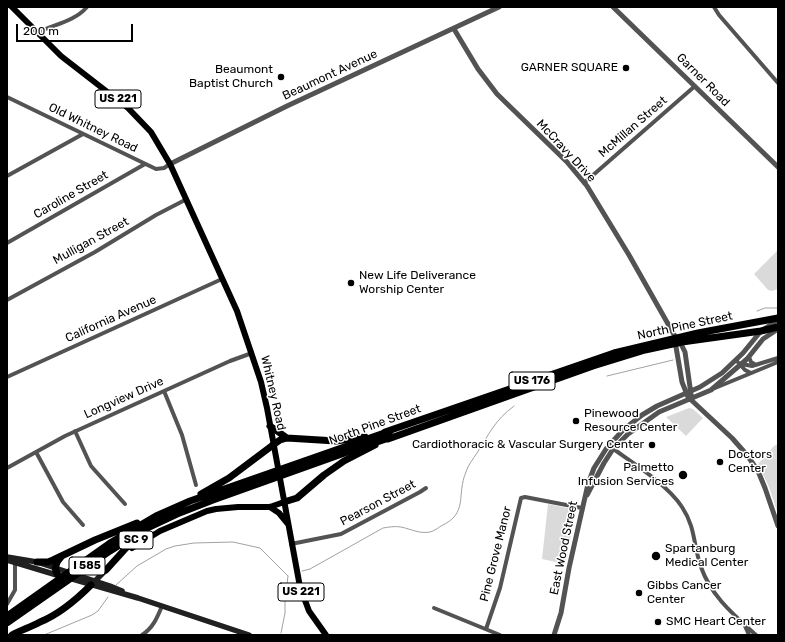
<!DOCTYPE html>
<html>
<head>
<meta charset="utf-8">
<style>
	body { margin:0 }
	#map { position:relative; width:785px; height:642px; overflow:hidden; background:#fff; font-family:Rubik,sans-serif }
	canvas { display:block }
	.frame { position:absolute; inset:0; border:8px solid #000; pointer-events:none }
	.scale { position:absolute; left:16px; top:24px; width:117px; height:18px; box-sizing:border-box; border:2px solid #000; border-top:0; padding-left:5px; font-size:12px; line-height:14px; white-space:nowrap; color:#000; -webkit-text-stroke:3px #fff; paint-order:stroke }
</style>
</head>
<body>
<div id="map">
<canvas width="785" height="642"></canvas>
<div class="frame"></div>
<div class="scale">200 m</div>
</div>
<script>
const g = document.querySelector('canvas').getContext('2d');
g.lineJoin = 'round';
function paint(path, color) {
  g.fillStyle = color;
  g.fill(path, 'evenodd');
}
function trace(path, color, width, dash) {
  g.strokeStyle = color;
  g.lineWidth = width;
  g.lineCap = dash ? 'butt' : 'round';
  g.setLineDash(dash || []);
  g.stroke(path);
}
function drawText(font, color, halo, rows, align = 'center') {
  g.font = font + ' Rubik,sans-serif';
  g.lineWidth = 3;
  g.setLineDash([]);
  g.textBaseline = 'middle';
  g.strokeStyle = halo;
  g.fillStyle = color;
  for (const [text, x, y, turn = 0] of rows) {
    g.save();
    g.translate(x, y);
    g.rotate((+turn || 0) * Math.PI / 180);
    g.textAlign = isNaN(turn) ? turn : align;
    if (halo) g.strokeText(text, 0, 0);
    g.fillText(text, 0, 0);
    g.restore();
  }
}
paint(new Path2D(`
	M777,251L778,252V289L772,291L768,290L754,274Z
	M689,408L693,409L703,418L686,436L666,417Z
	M778,444V514L769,487L758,464L774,446Z
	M548,504L576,510L565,564L542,559Z`), '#dadada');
trace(new Path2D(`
	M757,311L765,308H778
	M607,376L673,360
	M302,571L310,569L383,528C389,527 395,526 401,527C411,529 419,534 430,532C434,531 438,528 441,526C469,513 456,495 466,472C468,465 473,459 477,453C489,434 495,420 514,406
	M116,585L137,566L166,549L175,546L194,543L233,542L260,548L288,576
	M281,633L285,613V599L288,576
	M44,635L92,615L98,611L108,597`), '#a1a1a1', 1);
trace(new Path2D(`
	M714,7L719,15L778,83
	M37,33C54,24 74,22 87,7
	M7,97L156,169L164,168L170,164
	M7,176L83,134
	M584,183L695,86
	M7,243L145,164
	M7,300L95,252L156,215L185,200
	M749,357L751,362L756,365
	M736,360L745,370L751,373
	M742,364L752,366L778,358
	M7,377L222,279
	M715,388L778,362
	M164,391L182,435L196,485
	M75,431L91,466L125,504
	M612,448C633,463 668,485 682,507C696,528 693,545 701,567C711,596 734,615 756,635
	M36,452L63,502L83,525
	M7,468L65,436L230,361L252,353
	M291,544L341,534L420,492L426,488
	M7,604L15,590V561
	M434,608L500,635
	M745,626L749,635
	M486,629L500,588L521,498L525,497L582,508
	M142,635C153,628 157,618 162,606`), '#535353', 4);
trace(new Path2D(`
	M613,7L778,167
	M454,29L478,69L497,94L567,162L587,186L629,255L676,338
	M170,164L287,106L499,7
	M679,340L685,352L691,394
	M675,341L682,382L688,397L732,438L747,455L758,471L765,488L778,526
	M587,495L604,463L613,449L628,434L659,412L711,390L747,359L763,339L778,329
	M554,635L561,613L569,568L588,484L594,468L606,449L623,430L642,415L657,406L700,387L722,373L743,353L761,331L778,320`), '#535353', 5);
trace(new Path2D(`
	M7,557L37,562L110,586L122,591
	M7,560L60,576
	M69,578L138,598L249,635
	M94,582L106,570`), '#202020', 5.5);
trace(new Path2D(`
	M12,7L61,56L128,108L151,132L170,164L237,311L261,382L267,408L300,587L309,611L326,635
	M270,507L279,513L288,524
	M132,548L160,531L207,511L216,509L238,507H270L284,502`), '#000', 6);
trace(new Path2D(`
	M270,426L287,438
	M385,432L614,353L698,333L778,318
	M388,439L593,366L645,350L682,342L761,331L778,327
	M273,445L280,440L287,438L336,441L365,437
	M284,502L297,498L324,475L344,461L375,445`), '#000', 7);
trace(new Path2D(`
	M201,494L229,478L273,445
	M37,562H48L53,560L95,540L137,523
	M106,570L126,548L147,533
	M58,575C53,568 56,562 61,557
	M7,616L110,543L156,516L190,501L390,431
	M7,623L110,551L145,529L177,514L213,500L353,450L392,437
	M12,635C21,630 31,627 40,622C60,614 76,600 91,585`), '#000', 7);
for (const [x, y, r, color] of [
	[626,68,4,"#000"],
	[281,77,4,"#000"],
	[351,283,4,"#000"],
	[576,421,4,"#000"],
	[652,445,4,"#000"],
	[720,462,4,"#000"],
	[683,475,5,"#000"],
	[656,556,5,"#000"],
	[639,593,4,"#000"],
	[658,622,4,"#000"]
]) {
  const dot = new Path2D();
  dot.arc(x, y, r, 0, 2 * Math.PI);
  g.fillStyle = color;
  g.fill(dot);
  trace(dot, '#fff', 1.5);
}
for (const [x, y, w] of [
	[118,99,46],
	[532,381,46],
	[136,540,34],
	[87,566,36],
	[301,592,46]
]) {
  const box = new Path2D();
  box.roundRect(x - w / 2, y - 9, w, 18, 3);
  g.fillStyle = '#fff';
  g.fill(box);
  trace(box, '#000', 1);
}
drawText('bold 11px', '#000', null, [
	["US 221",118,99],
	["US 176",532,381],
	["SC 9",136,540],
	["I 585",87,566],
	["US 221",301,592]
]);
drawText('12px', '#000', '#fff', [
	["GARNER SQUARE",618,68,"right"],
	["Beaumont",273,70,"right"],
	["Baptist Church",273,84,"right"],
	["New Life Deliverance",359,276],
	["Worship Center",359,290],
	["Pinewood",584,414],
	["Resource Center",584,428],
	["Cardiothoracic & Vascular Surgery Center",644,445,"right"],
	["Doctors",728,455],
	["Center",728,469],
	["Palmetto",674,468,"right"],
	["Infusion Services",674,482,"right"],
	["Spartanburg",665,549],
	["Medical Center",665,563],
	["Gibbs Cancer",647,586],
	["Center",647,600],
	["SMC Heart Center",666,622]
], 'left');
drawText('12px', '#000', '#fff', [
	["Beaumont Avenue",330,75,-25],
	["Garner Road",703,80,45],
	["McMillan Street",633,127,-41],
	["Old Whitney Road",93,128,26],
	["McCravy Drive",566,151,47],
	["Caroline Street",71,195,-30],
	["Mulligan Street",91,241,-29],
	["California Avenue",111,319,-24],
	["North Pine Street",685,326,-12],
	["Whitney Road",273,393,77],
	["Longview Drive",124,398,-24],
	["North Pine Street",375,425,-20],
	["Pearson Street",378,503,-28],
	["East Wood Street",564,548,-78],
	["Pine Grove Manor",496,554,-76]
]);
</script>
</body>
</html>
